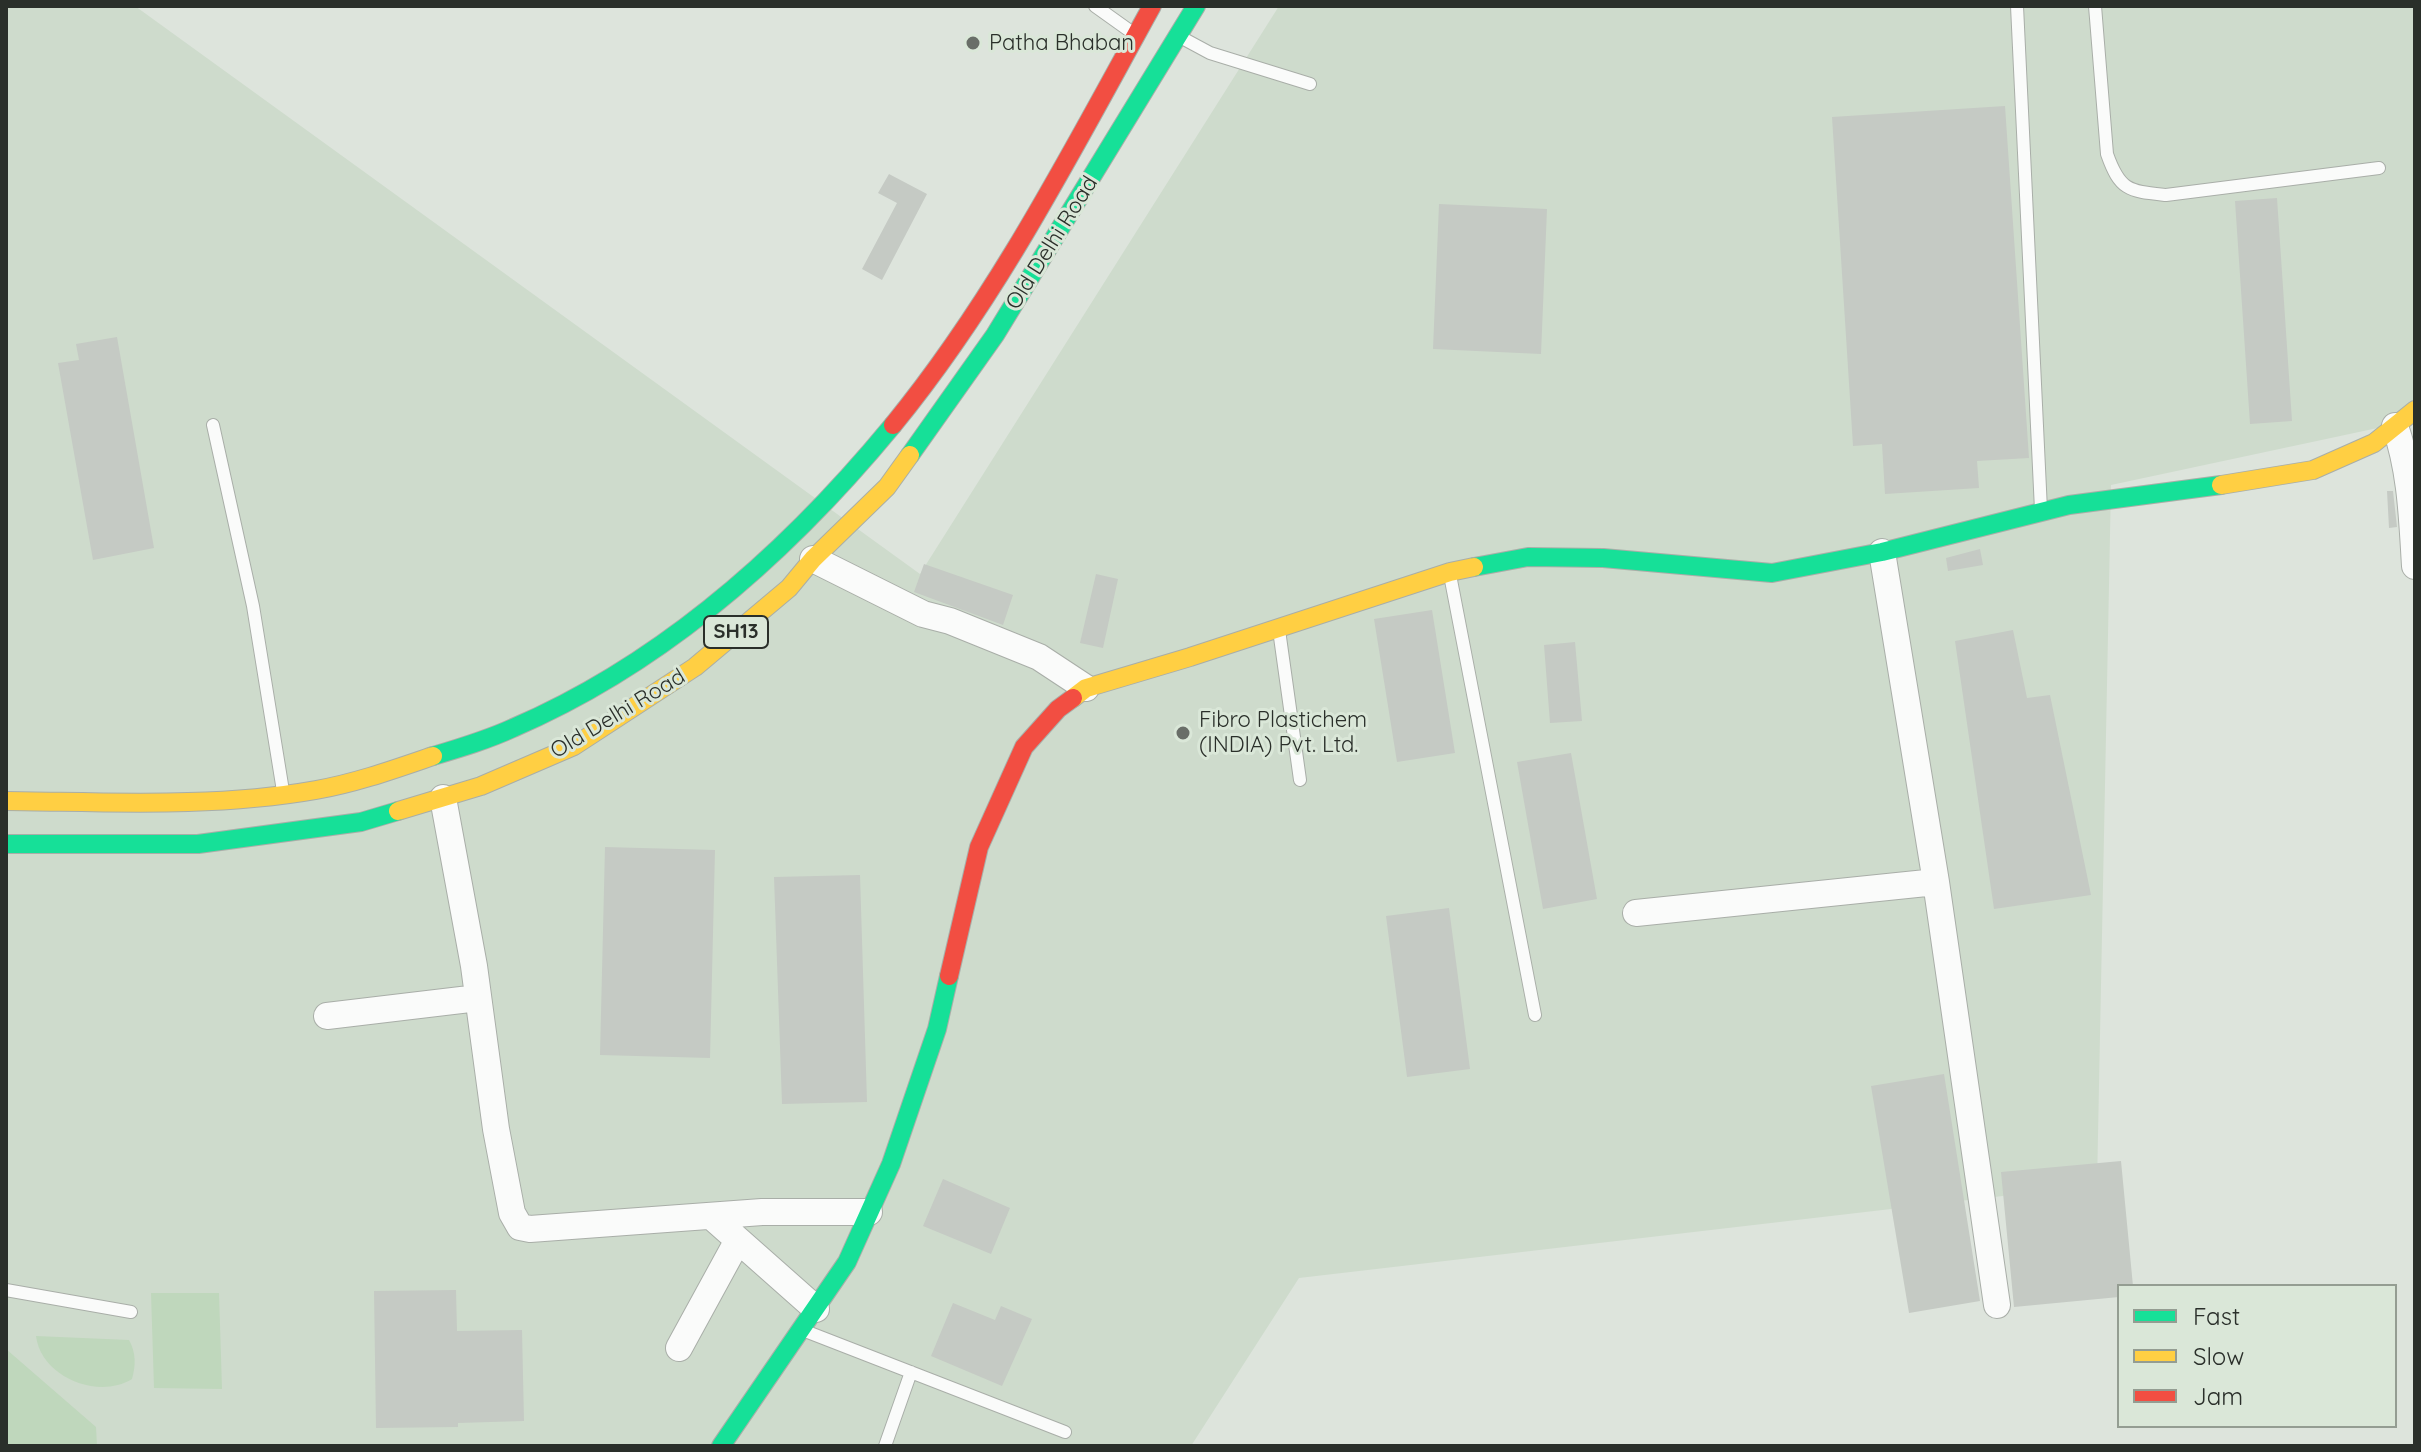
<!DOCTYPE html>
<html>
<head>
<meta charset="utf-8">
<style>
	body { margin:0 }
	#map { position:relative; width:2421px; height:1452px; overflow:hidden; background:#dde4dc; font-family:Quicksand,sans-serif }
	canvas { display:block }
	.frame { position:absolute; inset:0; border:8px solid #2a2f2a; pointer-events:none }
	.legend { position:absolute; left:2117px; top:1284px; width:280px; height:144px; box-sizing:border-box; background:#dae7d8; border:2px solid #949d92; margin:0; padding:10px 14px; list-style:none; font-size:24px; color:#2a2f2a }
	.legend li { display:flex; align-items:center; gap:16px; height:40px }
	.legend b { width:40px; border:2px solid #949d92 }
</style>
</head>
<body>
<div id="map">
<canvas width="2421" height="1452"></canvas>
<div class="frame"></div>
<ul class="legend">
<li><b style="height:10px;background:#16e098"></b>Fast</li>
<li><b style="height:10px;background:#ffcf43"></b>Slow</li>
<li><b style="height:10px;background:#f24e42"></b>Jam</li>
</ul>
</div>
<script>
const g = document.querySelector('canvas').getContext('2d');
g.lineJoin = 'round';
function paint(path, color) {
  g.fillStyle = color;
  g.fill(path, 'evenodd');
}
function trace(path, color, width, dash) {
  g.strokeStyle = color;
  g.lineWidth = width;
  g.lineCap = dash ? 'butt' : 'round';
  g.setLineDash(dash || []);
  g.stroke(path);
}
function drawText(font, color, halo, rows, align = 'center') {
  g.font = font + ' Quicksand,sans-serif';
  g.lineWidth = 6;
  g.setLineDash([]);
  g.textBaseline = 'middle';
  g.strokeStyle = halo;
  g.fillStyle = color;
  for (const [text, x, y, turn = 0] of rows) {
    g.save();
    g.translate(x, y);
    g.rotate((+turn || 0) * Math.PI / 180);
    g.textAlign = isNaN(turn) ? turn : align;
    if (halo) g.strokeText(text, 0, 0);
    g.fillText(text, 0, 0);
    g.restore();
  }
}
paint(new Path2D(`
	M6,6H135L920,574L1279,6H2415V420L2111,485L2097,1185L1299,1278L1191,1446H6Z`), '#cedbcc');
paint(new Path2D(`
	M151,1293H219L222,1389L154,1388Z
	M36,1336L129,1340C136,1353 136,1365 132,1379C98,1400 41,1377 36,1336Z
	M6,1349L96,1427L97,1446H6Z`), '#bfd7bc');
paint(new Path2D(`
	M2005,106L2029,458L1977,461L1979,488L1885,494L1882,444L1853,446L1832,117Z
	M889,174L927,194L882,280L862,269L897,203L878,193Z
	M2277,198L2292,421L2250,424L2235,201Z
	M1439,204L1547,209L1541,354L1433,349Z
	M117,337L154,548L93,560L58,363L79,360L76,344Z
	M2387,491H2393L2397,527L2389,528Z
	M1980,549L1983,565L1948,571L1946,558Z
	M924,564L1013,595L1003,625L914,592Z
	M1096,574L1118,579L1103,648L1080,643Z
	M1432,610L1455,753L1397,762L1374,619Z
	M2013,630L2027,698L2050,695L2091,895L1994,909L1955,641Z
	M1575,642L1582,721L1550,723L1544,645Z
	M1571,753L1597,899L1543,909L1517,762Z
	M605,847L715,850L710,1058L600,1055Z
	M860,875L867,1102L782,1104L774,877Z
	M1449,908L1470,1069L1407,1077L1386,916Z
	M1944,1074L1980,1301L1909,1313L1871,1086Z
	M2121,1161L2133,1286H2119V1297L2014,1307L2001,1172Z
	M943,1179L1010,1208L991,1254L923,1226Z
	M456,1290L457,1331L522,1330L524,1421L458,1423V1427L376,1428L374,1291Z
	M953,1303L995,1320L1001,1306L1032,1319L1002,1386L931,1356Z`), '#c5cac4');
const lane = new Path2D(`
	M1095,6L1130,31
	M2017,6L2041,510
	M2095,6L2107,154C2120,191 2129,191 2166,195L2379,168
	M1184,39L1210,53L1310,84
	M213,425L253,606L283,791
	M1450,575L1535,1015
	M1279,630L1300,780
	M6,1290L131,1312
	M805,1331L1065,1432
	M885,1446L911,1372`);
const street = new Path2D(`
	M2395,426C2411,472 2412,518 2415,566
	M1882,552L1936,882L1997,1305
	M813,559L923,614L950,621L1039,657L1086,688
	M443,798L474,966L496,1129L512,1213L520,1227L530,1229L762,1212H869
	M1636,913L1936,882
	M327,1016L478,998
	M711,1216L816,1309
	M679,1348L738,1240`);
const fast = new Path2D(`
	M910,455L995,335L1196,6
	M1474,567L1528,557L1603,558L1772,573L1882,552L2069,505L2221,485
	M433,756C460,748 487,740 513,728C664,663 790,550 893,425
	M6,844H198L361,822L398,811
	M721,1446L847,1262L891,1164L937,1029L949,976`);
const slow = new Path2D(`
	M2221,485L2313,470L2374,443L2415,410
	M1073,698L1086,688L1190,657L1450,572L1474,567
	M6,801C109,802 214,808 316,790C356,783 395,769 433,756
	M398,811L481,786L574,746L695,667L789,588L813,559L887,487L910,455`);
const jam = new Path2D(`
	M893,425C997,298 1073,149 1152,6
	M949,976L979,847L1024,747L1058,709L1073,698`);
trace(lane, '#a9aea8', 14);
trace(street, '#a9aea8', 28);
trace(fast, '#a9aea8', 20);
trace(slow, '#a9aea8', 20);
trace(jam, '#a9aea8', 20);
trace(lane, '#fafbfa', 12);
trace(street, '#fafbfa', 26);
trace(fast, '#16e098', 18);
trace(slow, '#ffcf43', 18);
trace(jam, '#f24e42', 18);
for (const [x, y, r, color] of [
	[973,43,8,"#696e68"],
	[1183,733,8,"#696e68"]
]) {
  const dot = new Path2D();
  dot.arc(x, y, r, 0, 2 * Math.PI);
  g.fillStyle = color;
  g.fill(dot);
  trace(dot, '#dae7d8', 3);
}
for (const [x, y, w] of [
	[736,632,64]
]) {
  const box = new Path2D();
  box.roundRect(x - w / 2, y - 16, w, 32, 6);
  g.fillStyle = '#dae7d8';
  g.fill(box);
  trace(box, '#2a2f2a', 2);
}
drawText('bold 20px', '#2a2f2a', null, [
	["SH13",736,632]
]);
drawText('22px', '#2a2f2a', '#dae7d8', [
	["Patha Bhaban",989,43],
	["Fibro Plastichem",1199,720],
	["(INDIA) Pvt. Ltd.",1199,745]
], 'left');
drawText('22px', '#2a2f2a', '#dae7d8', [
	["Old Delhi Road",1052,243,-58],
	["Old Delhi Road",618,714,-31]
]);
</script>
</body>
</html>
